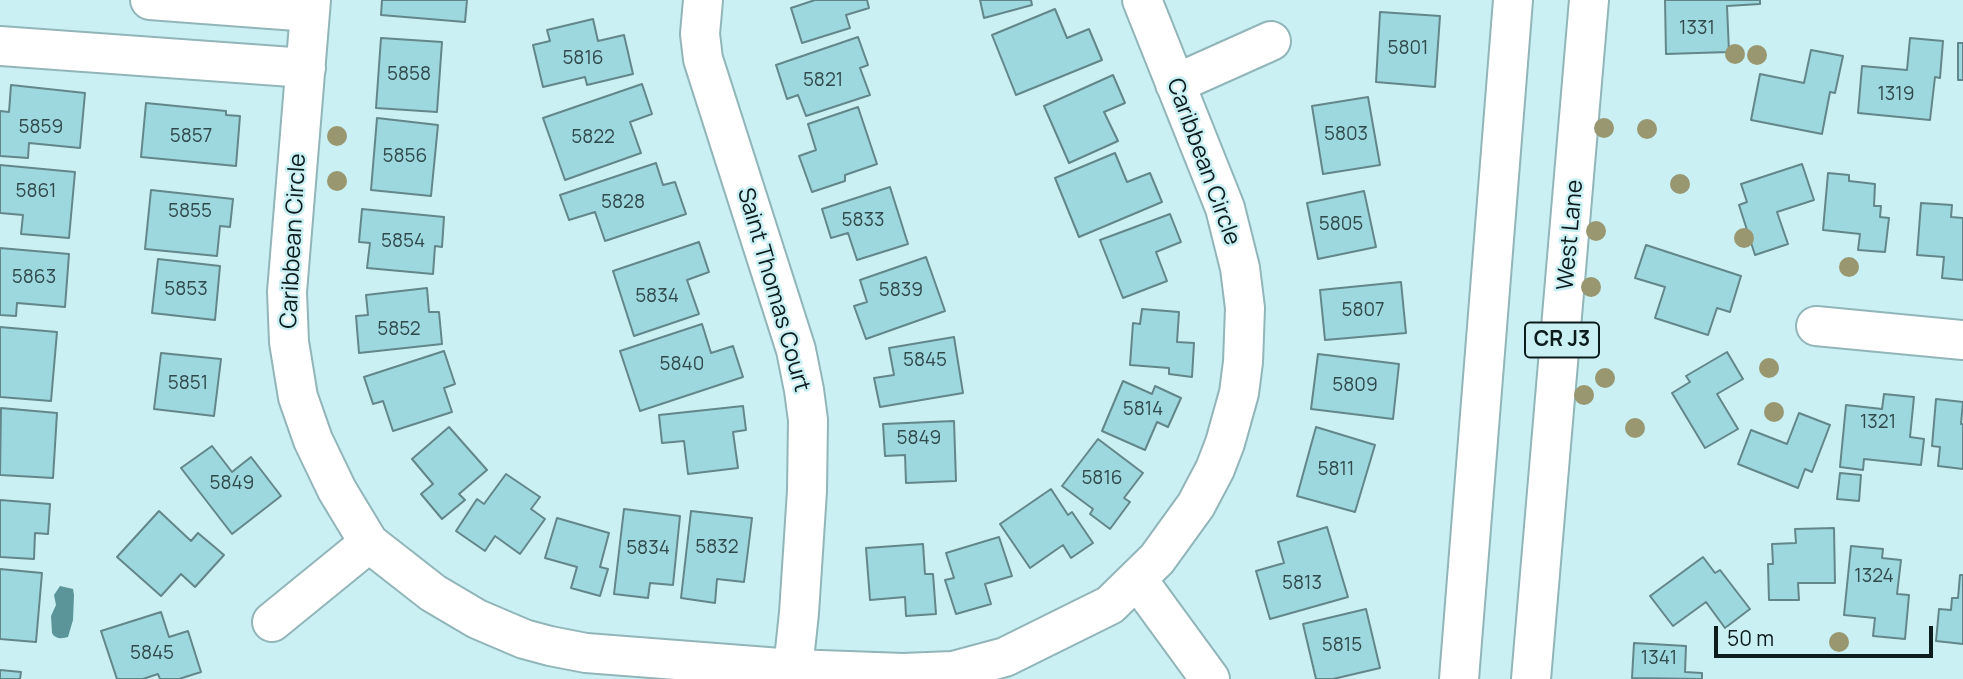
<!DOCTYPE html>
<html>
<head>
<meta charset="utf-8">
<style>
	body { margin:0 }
	#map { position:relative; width:1963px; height:679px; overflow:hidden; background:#caf0f3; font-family:Manrope,sans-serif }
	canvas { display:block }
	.scale { position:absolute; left:1714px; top:626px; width:219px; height:32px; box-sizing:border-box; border:4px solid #0c1b1c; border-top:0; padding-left:9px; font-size:21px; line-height:24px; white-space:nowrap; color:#0c1b1c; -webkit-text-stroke:5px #caf0f3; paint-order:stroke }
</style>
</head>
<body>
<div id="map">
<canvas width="1963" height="679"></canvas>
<div class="scale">50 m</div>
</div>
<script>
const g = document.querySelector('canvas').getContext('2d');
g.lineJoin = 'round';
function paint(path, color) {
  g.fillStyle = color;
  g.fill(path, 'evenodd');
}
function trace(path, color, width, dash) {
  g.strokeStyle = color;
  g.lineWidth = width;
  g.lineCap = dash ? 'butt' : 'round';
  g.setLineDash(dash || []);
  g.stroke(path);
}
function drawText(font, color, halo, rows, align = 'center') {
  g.font = font + ' Manrope,sans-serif';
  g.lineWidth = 5;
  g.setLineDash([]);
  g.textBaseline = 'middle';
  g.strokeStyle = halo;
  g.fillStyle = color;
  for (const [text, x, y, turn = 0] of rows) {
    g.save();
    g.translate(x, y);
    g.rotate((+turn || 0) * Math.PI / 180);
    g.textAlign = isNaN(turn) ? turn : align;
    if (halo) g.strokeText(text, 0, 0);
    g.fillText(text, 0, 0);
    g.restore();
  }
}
paint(new Path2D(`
	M60,586L73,589L74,595L73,620L68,637C62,639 55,639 52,633L51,616L56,605L54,595Z`), '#5b9499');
const building = new Path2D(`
	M382,0H467L465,22L381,15Z
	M867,0L869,8L846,15L850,28L802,43L791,8L815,0Z
	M980,0H1031L1032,5L984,18Z
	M1665,0H1760V4L1727,6L1729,52L1666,54Z
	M1055,9L1067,38L1089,29L1102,60L1016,95L992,35Z
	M1380,12L1440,16L1435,87L1376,82Z
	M593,19L598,41L624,35L633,74L587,85L585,77L543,87L533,45L550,41L547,30Z
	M858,37L868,65L860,68L870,95L806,116L798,95L787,99L776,65Z
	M381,38L442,42L437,112L376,108Z
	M1910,38L1943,41L1940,78L1935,77L1930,120L1858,113L1862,66L1907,70Z
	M1958,43H1963V80H1958Z
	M1811,50L1843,56L1835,93L1830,92L1822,134L1751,120L1760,74L1804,83Z
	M1113,75L1125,103L1104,112L1118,141L1069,163L1044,106Z
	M642,84L652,114L630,122L641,153L565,180L543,118Z
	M11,85L85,93L80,148L29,143L28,158L0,156V111L9,112Z
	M1368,97L1380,165L1323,174L1312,106Z
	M146,103L226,111V115L240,116L236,166L141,157Z
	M858,107L877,164L845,175V181L812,192L799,156L816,150L808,124Z
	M377,118L438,125L431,196L371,190Z
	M1115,153L1127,182L1150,173L1162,202L1079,237L1055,178Z
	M656,163L663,185L675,182L686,214L605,241L595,212L569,220L560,195Z
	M1802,164L1814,200L1777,212L1788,244L1755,255L1739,205L1747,202L1741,184Z
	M0,165L75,172L69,238L21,234L23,215L0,213Z
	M1828,173L1849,175V181L1875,184L1874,206H1881L1880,217L1889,218L1885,252L1858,250L1860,234L1823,230Z
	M890,187L908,244L857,260L848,233L831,238L822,209Z
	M151,190L233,199L230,227L220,226L217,256L145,249Z
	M1364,191L1376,247L1318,259L1307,203Z
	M1921,203L1952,205L1951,217L1963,218V280L1942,278L1944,257L1917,255Z
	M362,209L444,217L442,247L435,246L433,274L367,268L370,243L359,242Z
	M1170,214L1181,242L1156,252L1167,281L1123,298L1100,240Z
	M699,242L709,272L687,280L699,314L634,336L613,271Z
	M1646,245L1741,276L1730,312L1717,308L1708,335L1655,318L1665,287L1635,278Z
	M0,248L69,254L65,307L17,303L16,316L0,315Z
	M926,257L945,311L866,339L854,306L867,302L860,280Z
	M158,259L220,266L215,320L152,313Z
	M1401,282L1406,333L1325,340L1320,290Z
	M427,288L429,312H439L442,344L359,353L356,316L368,315L366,295Z
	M1142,309L1179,312L1177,342L1194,343L1192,377L1169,374V368L1130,365L1133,323L1140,324Z
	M702,324L711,353L733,346L743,377L640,411L620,351Z
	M0,327L57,332L51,401L0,397Z
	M954,337L963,393L880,407L874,378L894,375L889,348Z
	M444,351L455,384L444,388L452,412L393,431L383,401L373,404L364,377Z
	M1727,352L1743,379L1717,394L1738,429L1705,448L1672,393L1690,382L1686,376Z
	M161,353L221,359L214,416L154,409Z
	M1318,354L1399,364L1393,419L1311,409Z
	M1123,381L1152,394L1155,386L1181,398L1168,427L1157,422L1145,450L1102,431Z
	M1884,394L1914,397L1910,437L1924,439L1921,465L1864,459L1863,470L1840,467L1846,405L1882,409Z
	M1936,399L1963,402L1961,424H1963V469L1938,466L1940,447L1932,446Z
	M743,406L746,430L733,432L738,468L688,474L684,441L662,443L659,415Z
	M1,408L57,413L53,478L0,475Z
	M1799,413L1830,425L1812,472L1805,469L1798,488L1738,464L1751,430L1787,444Z
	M954,421L956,481L906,483L905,455L885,456L883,424Z
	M449,427L487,470L459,494L465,500L442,519L421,494L433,484L412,459Z
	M1316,427L1375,445L1355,512L1297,496Z
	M1098,439L1143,473L1124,498L1130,502L1110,529L1090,514L1093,509L1062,486Z
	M212,446L232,472L251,457L281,496L232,534L181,468Z
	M1840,473L1861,475L1859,501L1837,499Z
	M506,474L540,497L531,509L545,519L520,554L495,536L485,551L456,531L477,499L484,504Z
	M1051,489L1068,515L1072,512L1093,543L1071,558L1063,545L1030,568L1000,524Z
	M0,500L50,504L48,534L35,533L34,559L0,557Z
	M624,509L680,516L673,585L650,583L648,598L614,594Z
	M159,511L191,541L198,533L224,555L195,587L181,574L161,596L117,557Z
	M691,511L752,518L744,582L717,579L715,603L681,598Z
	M557,518L609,533L600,567L608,569L600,596L571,588L577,567L545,558Z
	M1327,527L1348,597L1270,619L1256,571L1284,563L1278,542Z
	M1834,528L1835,583H1798L1799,600H1769L1768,564H1773L1772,544L1796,543L1795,529Z
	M999,537L1012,576L985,584L991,604L956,614L945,580L954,578L946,553Z
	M923,544L925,574H933L936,614L906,616L905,597L870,600L866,548Z
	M1851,546L1883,549L1882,558L1901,560L1897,594L1909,595L1905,639L1873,636L1875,618L1844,615Z
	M1703,557L1715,573L1720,570L1750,609L1725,628L1706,602L1673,626L1650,596Z
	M0,569L42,573L36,642L0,639Z
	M1960,575H1963V644L1936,641L1939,609L1951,610L1952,598H1958Z
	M1366,609L1380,668L1333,679H1316L1303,624Z
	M161,612L169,637L188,631L201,672L179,679H160L158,674L143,679H117L101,631Z
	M1634,643L1686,646L1685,672L1702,673V679L1632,678Z
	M0,670L21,672L20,679H0Z`);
paint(building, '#9dd8de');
trace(building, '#63868a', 2);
const minor = new Path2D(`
	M150,0L310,12
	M311,0L287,292L289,342L298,397L313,440L337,490L369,543L433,593L477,619L524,639L550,646L586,653L793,669L903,673L953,671L1005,657L1110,605L1157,559L1196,505L1215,469L1225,443L1239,393L1243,362L1245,308L1240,268L1225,208L1142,0
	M703,0L700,34L703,59L796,350L804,390L808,420L807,491L799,613L793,669
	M0,46L306,68
	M1175,84L1271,41
	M1816,326L1963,340
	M1137,579L1210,679
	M272,622L369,543`);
const major = new Path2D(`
	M1459,679L1513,0
	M1531,679L1589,0`);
trace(minor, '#91b5b9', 42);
trace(major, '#91b5b9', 42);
trace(minor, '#fff', 38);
trace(major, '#fff', 38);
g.fillStyle = '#989770';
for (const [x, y] of [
	[1735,54],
	[1757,55],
	[1604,128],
	[1647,129],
	[337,136],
	[337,181],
	[1680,184],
	[1596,231],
	[1744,238],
	[1849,267],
	[1591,287],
	[1587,348],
	[1769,368],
	[1605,378],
	[1584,395],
	[1774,412],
	[1635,428],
	[1839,642]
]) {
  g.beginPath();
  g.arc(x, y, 10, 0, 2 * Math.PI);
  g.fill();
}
drawText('19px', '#304a4c', null, [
	["1331",1697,29],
	["5801",1408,49],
	["5816",583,59],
	["5858",409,75],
	["5821",823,81],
	["1319",1896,95],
	["5859",41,128],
	["5803",1346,135],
	["5857",191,137],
	["5822",593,138],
	["5856",405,157],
	["5861",36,192],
	["5828",623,203],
	["5855",190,212],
	["5833",863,221],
	["5805",1341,225],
	["5854",403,242],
	["5863",34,278],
	["5853",186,290],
	["5839",901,291],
	["5834",657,297],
	["5807",1363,311],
	["5852",399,330],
	["5845",925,361],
	["5840",682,365],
	["5851",188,384],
	["5809",1355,386],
	["5814",1143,410],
	["1321",1878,423],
	["5849",919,439],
	["5811",1336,470],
	["5816",1102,479],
	["5849",232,484],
	["5832",717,548],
	["5834",648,549],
	["1324",1874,577],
	["5813",1302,584],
	["5815",1342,646],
	["5845",152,654],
	["1341",1659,659]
]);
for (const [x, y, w] of [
	[1562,340,74]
]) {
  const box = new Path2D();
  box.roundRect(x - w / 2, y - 17.5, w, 35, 5);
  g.fillStyle = '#caf0f3';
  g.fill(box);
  trace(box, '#0c1b1c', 2);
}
drawText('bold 21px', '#0c1b1c', null, [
	["CR J3",1562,340]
]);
drawText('23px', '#0c1b1c', '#caf0f3', [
	["Caribbean Circle",1203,162,70],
	["West Lane",1571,235,-85],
	["Caribbean Circle",294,241,-87],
	["Saint Thomas Court",773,290,74]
]);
</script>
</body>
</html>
